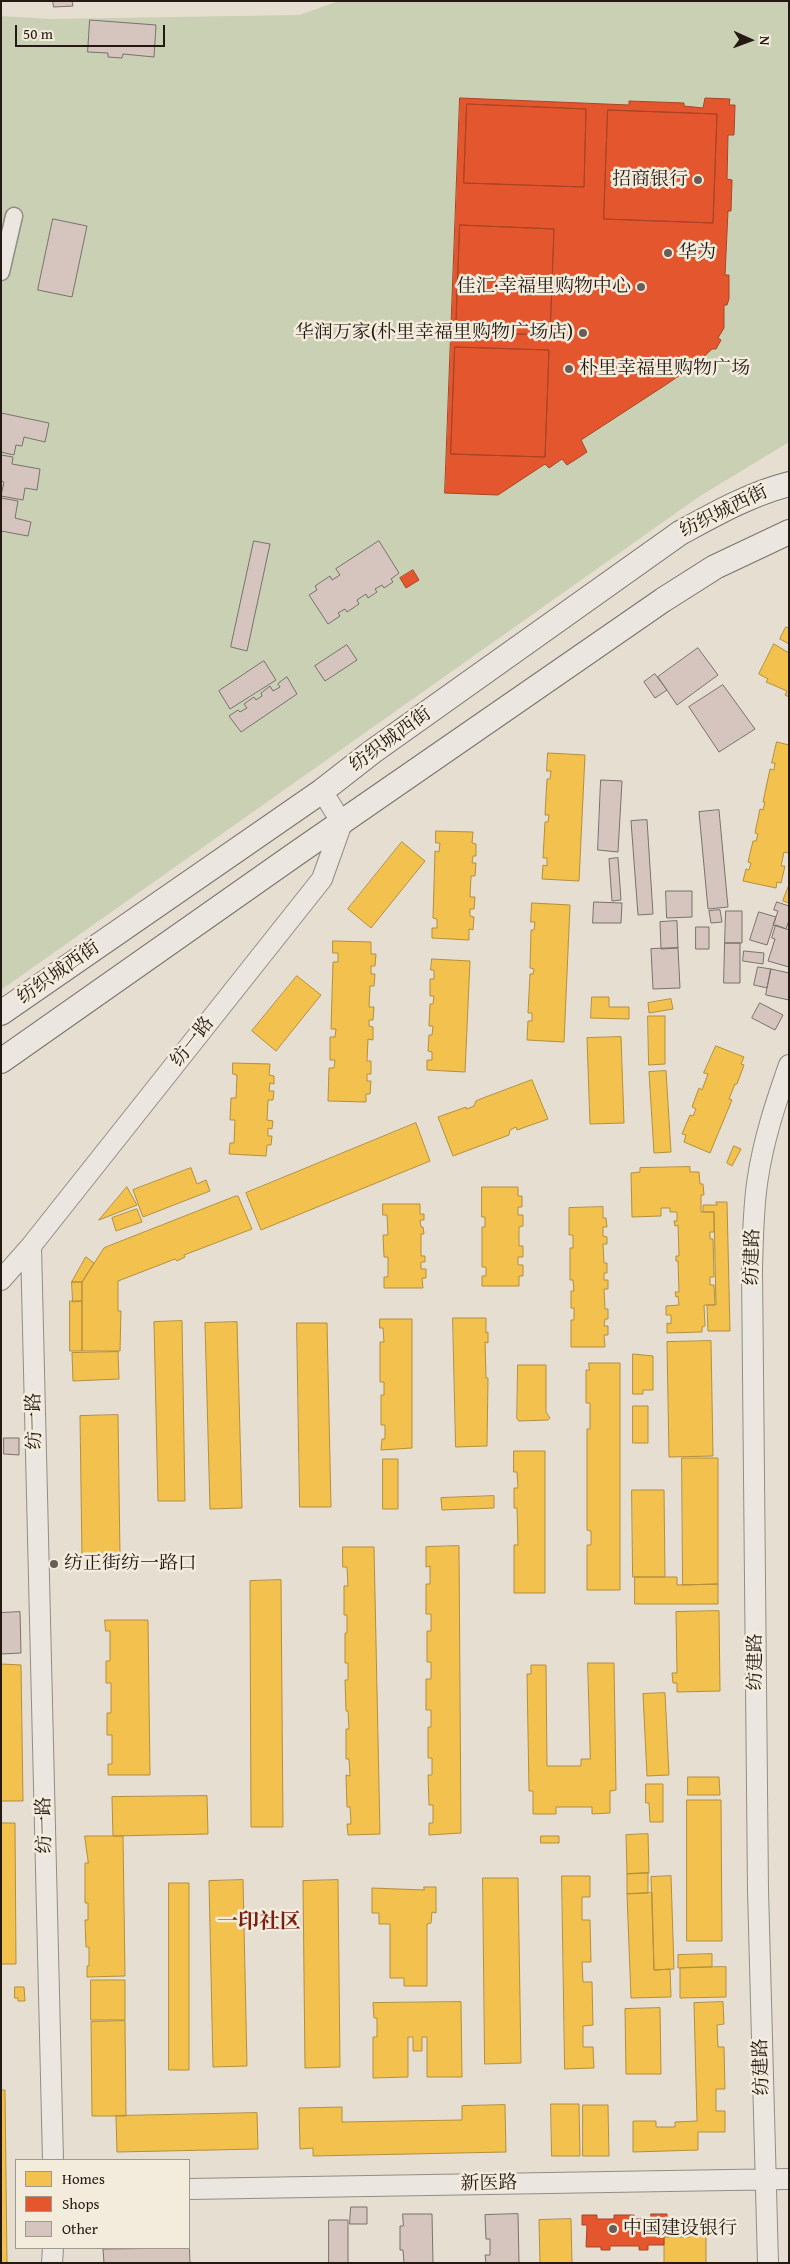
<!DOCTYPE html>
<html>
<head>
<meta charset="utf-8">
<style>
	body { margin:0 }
	#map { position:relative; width:790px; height:2264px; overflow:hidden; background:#e5ded1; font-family:"Gentium Book Plus",serif }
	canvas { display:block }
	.frame { position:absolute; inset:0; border:2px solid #241913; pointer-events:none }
	.legend { position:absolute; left:15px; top:2159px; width:175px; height:90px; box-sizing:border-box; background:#f3ecdc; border:1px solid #a0988c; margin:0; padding:6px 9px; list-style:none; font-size:15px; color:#241913 }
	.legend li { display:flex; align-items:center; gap:10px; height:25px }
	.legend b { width:25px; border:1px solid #a0988c }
	.north { position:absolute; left:725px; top:15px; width:50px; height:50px; -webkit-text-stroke:4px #f3ecdc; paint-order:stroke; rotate:92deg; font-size:14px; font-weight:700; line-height:20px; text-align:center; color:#241913 }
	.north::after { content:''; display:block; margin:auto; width:18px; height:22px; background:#241913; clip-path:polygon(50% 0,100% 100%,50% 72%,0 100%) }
	.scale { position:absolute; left:15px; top:25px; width:150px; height:22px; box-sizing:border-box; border:2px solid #241913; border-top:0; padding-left:6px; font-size:15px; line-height:18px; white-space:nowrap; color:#241913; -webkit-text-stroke:4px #f3ecdc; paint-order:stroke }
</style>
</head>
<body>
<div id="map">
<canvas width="790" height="2264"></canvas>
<div class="frame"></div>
<ul class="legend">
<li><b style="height:14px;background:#f2c14e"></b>Homes</li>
<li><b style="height:14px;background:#e4572e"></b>Shops</li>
<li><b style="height:14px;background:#d6c5be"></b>Other</li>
</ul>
<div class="north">N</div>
<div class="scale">50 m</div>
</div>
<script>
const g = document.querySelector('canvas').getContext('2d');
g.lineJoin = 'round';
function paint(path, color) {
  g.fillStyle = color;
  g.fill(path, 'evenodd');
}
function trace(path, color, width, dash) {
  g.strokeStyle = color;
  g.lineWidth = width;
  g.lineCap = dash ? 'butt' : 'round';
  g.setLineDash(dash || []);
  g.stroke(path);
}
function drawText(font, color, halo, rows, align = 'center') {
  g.font = font + ' "Gentium Book Plus","Noto Serif SC",serif';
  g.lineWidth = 5;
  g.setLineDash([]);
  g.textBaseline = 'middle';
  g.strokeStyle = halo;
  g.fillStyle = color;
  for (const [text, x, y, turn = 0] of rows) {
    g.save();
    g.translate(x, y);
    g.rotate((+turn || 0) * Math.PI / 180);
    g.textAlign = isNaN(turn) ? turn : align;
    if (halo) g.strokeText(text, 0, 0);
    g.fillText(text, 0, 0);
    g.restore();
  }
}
paint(new Path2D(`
	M339,1H789V442L700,496L1,990V16L51,19L299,15Z`), '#cad0b3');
const homes = new Path2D(`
	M786,627L789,628V644L780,639Z
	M774,644L789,653V697L785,695L787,691L766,682L768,679L759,674Z
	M777,742L789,745V848L788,853L784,852L781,866H785L781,883L777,882L776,888L743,881L746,869L749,870L751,863L748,862L753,841H756L758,834L755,833L760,809L763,810L765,802H763L770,769L774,770L775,763H772Z
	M548,753L585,755L579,881L542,879L543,865L547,866V858H543L545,822H548L549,815H545L547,779H550L551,771H547Z
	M436,831L473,832L472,843L476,844V856H473L472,863H476L475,876H471L470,897H475L474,909H470V916L474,917L473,930L469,929V940L432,938V928H437V919L433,918L435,851L439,852L440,843H436Z
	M402,842L425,861L371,928L348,909Z
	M789,885V903L783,901Z
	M532,903L570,905L564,1042L527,1040L528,1021H532V1013H528L530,974H533L534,969L530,968L531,930H534L535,922H531Z
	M333,941L371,942V954H376L375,966H371V974H375L374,986H370L369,1007H374L373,1020H369V1026L373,1027V1040L368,1039L367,1061H371V1074H367V1081H371L370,1094H366V1102L328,1101L329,1068H334L335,1060H330V1037H335L336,1029H331L333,962H338V953H333Z
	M432,959L470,961L465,1072L427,1070V1060H432V1052L428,1051L429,1035H432L433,1026H429L430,1004H433L434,996H430V979H434V970H431Z
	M297,976L321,995L276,1051L252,1031Z
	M592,997H609V1007H629V1019L591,1018Z
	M671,999L673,1009L649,1013L648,1003Z
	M648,1016H665V1064L649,1065Z
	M621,1037L624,1123L590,1124L587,1038Z
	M716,1046L744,1057L741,1064L744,1065L737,1084H735L729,1099L732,1100L710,1153L684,1142L686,1135L682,1134L690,1115L693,1116L696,1109L692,1107L699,1088L702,1090L708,1074L704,1073Z
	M233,1063L270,1064L269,1075L274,1076V1084L270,1083L269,1091H274L273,1100H268L267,1120L273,1121L272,1129L268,1128V1136H272L271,1145H267L266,1156L229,1154L230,1143H234L235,1120H230L231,1098H236L237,1075L233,1074Z
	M666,1071L671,1152L654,1153L649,1072Z
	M532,1080L548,1119L517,1130L516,1127L510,1130L509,1135L453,1156L438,1117L466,1107L467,1109L474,1106L476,1101Z
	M416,1123L430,1161L261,1230L246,1193Z
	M734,1146L741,1149L732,1166L727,1163Z
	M690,1167V1172H699L700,1184H703L704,1195H701V1212H714V1232H710V1239H713L714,1277H710V1285H714L715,1305H704L705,1326L702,1327V1332L667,1333V1323L671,1324V1315H666V1306L679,1305L678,1296L676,1297L675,1292H679L678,1261H676V1256H679L678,1225L675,1226L674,1221H677V1212H670V1208H661V1216L632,1217L631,1173L640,1172V1168Z
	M191,1168L197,1184L206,1180L210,1191L143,1217L133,1190Z
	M127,1187L137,1205L99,1220Z
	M482,1187H518V1196H522V1207H518V1215H523V1226L519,1227V1246H523V1257H518V1265H523V1276H519V1286H482V1276H486V1267H482V1227H485V1217H482Z
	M236,1196H238L252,1229L184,1255L185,1257L177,1261L175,1259L118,1281V1311H121L120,1351H82V1282L104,1248Z
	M716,1202H727L730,1331H708L707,1305H716L714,1212H703V1205H717Z
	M383,1204H420V1214H424V1220H420L421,1227H423L424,1234H421V1256H425V1262H421V1269H426V1278H422L423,1288H384V1277H388V1257H384L383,1235H388L387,1215H383Z
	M603,1207V1218H606L607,1227H603V1236L607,1237V1244H603L604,1263H607V1273H604V1280H608V1289H604L605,1309H608V1319H605L604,1326H608V1335H604L605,1347H571V1320H574V1308H571V1291H574L573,1280H570V1248H573V1235H569V1208Z
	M137,1209L142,1222L116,1231L112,1218Z
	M86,1257L94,1263L82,1282H72Z
	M72,1282H82V1301L73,1302Z
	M70,1301H82V1351H70Z
	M453,1318H486V1333L488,1332V1343L485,1342L486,1378H488L487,1446L456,1447Z
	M380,1319H412V1448L381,1450L382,1439H385V1425H381V1395H384V1382H380V1342H384L383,1328H380Z
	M182,1321L185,1501H158L154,1322Z
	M237,1322L242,1508L210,1509L205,1323Z
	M297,1323H327L331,1507H300Z
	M711,1341L713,1456L669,1457L667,1342Z
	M118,1352L119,1379L73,1381L72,1353Z
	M633,1354L653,1356V1390H643V1394H633Z
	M589,1363H620V1590H587V1545H591V1531L587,1530V1429H590V1403H586V1370H589Z
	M518,1365H546V1412L550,1418L548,1420L519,1421L517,1419Z
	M633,1406H648V1443H633Z
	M118,1415L120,1557L82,1558L80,1416Z
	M514,1451H545V1593H514V1545H518L517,1508H514V1488H518L517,1472H514Z
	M682,1458H718V1584L683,1585Z
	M383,1459H398V1509H383Z
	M632,1490H664L665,1577H633Z
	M494,1496V1508L442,1510L441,1498Z
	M459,1546L461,1833L429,1835V1823H433V1805H429L428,1775H432V1758H428V1727H431V1710H426V1679H431V1662H427V1631H431V1614H426V1584H430V1566L426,1567V1547Z
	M343,1547H374L380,1834L348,1835L347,1824H351L350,1807H347L346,1775L350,1776L349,1759H346V1729H349L348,1711H346L345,1680H348V1663H345V1633H347V1615H344V1586H348L347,1567H343Z
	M635,1577H677V1585L718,1584V1604H635Z
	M281,1580L283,1827H251L250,1581Z
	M719,1611L720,1691L677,1692V1683H673L672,1673H677L676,1612Z
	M105,1620H148L150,1775H108V1764H112V1735H107V1713H111V1683H106V1661H110V1631H106Z
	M588,1663H614L616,1790L610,1791V1813L592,1814V1807H556V1814H533V1791H529L527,1674H531V1665H546L547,1766H581V1759H590Z
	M1,1664L21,1665L23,1801H1Z
	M665,1693L669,1775L647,1776L643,1694Z
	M688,1777H719L720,1795H688Z
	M646,1784H663V1822H650L649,1803H646Z
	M207,1796L208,1834L113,1836L112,1797Z
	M687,1800H721L722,1941H687Z
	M1,1823H15L16,1964H1Z
	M648,1834L649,1873L627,1874L626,1835Z
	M85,1836H123L125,1976L87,1977V1966H89V1947H86L85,1920H88V1903H85V1863H88Z
	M541,1836H559V1843H541Z
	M648,1873V1893L627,1894V1874Z
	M562,1876H590V1897H582V1920H590L591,1962H582L583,1982H592L593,2025L583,2026V2047H593L594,2068L565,2069Z
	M671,1876L674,1969L654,1970L651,1877Z
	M483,1878H518L521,2063L485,2064Z
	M243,1880L247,2066L213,2067L209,1881Z
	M338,1880L340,2067L305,2068L303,1881Z
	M169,1883H189V2070H169Z
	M424,1887H436V1913L432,1912L431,1923L427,1924V1986H404V1978H390V1924H379V1913H372V1888L424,1890Z
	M652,1893L654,1970L670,1969L671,1997L631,1998L627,1894Z
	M712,1954V1967L678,1968V1955Z
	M726,1967V1997L680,1998V1968Z
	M91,1980H125V2020H91Z
	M15,1987H24L25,2001H18V1998H15Z
	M461,2002L462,2077H427V2037H422V2051H413V2037H408V2077L373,2078V2037H377V2018H374L373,2003Z
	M723,2002L724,2024L717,2025L718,2047H724L725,2089H716V2111H725V2132H698V2150L633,2152V2121H656V2127H675V2122L697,2121L694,2003Z
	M660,2008L661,2074H626L625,2009Z
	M125,2021L126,2116H92L91,2022Z
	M1,2090H5L7,2263H1Z
	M551,2104H579L580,2156H552Z
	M505,2105L506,2152L313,2156V2148L300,2149L299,2108L342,2107V2122L462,2120V2106Z
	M583,2105H608L609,2156H583Z
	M257,2113L258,2149L117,2152L116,2116Z
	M571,2219L572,2263H540L539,2220Z
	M689,2233H706V2263H664V2237H689Z`);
paint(homes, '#f2c14e');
trace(homes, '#b48f3c', 1);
const shops = new Path2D(`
	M460,98L629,105V101L684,103V106L703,108L705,98L730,99L729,105H735L734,135H728L727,179L732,180L731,211H728L725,275H729V299L727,305H724V328L718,338L721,340L716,349H712L696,364L667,384L581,440L587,452L578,458L567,465L562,459L549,468L545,464L498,495L445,493ZM467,104L586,109L584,187L464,183ZM608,110L717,114L713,223L604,219ZM460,225L554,229L550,335L456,332ZM455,347L549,350L545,457L451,454Z
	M467,104L586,109L584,187L464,183Z
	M608,110L717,114L713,223L604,219Z
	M460,225L554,229L550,335L456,332Z
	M455,347L549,350L545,457L451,454Z
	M413,570L419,580L406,588L400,578Z
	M651,2214H667V2225H664V2245H648V2250H639V2246H610V2250H601V2247H586L587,2225H582V2215H597V2219H614V2215H634V2219H651Z`);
paint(shops, '#e4572e');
trace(shops, '#aa4426', 1);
const building = new Path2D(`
	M53,1H72L73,6L54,7Z
	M90,20L156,25L154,57L123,54L122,58L108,57V53L88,52Z
	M53,219L87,226L72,297L38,290Z
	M1,413L49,423L45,442L24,437L22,446L16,445L14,455L1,452Z
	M1,455L13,457L12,464L40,469L37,490L25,488L23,500L1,496L4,482L1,481Z
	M1,498L18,501L15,518L31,522L28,536L1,531Z
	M254,541L270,544L247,651L231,647Z
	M379,541L399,573L391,579L393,582L384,588L382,585L375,589L377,592L368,598L366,594L357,600L359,604L347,612L345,609L338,613L340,616L328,624L309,595L317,590L315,586L330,576L332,580L340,575L336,569Z
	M347,645L357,660L325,681L315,666Z
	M698,648L718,675L677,705L658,677Z
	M264,661L276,680L230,709L219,691Z
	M655,674L667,690L655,698L644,682Z
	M287,677L297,694L241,732L229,716L238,710L240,712L247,708L244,704L254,697L256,700L262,696L261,693L270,686L273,691L280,687L278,684Z
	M723,685L755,729L719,752L689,707Z
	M601,780L622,781L618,852L598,850Z
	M719,810L728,907L708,909L699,812Z
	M647,820L653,914L638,915L631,821Z
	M618,858L621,900L612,901L609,859Z
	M666,891H692V917L667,918Z
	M594,902L622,903L621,923H593Z
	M777,902L789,906V920L786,929L773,925L778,911L774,910Z
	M720,910L722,922L711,923L709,911Z
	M726,911H742V943H725Z
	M759,912L776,917L767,945L750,940Z
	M677,921L678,948L661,949L660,922Z
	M776,925L789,930V967L768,961L775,939L772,938Z
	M696,927H709V949H696Z
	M725,943H740V983H724Z
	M678,948L680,988L653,989L651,949Z
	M744,951L764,953L763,964L743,961Z
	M758,967L771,969L767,988L754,985Z
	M771,969L789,973V1000L766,995Z
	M760,1003L783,1015L775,1030L752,1018Z
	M4,1438H19V1455L4,1454Z
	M20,1612L21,1653L1,1654V1613Z
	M351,2207H367V2224H350Z
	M403,2214H432L433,2263H404L403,2250H400V2226H403Z
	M518,2214L519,2263H486L485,2255H490V2239H486L485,2215Z
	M329,2220H348V2263H329Z
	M189,2236L190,2263H104L103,2249L189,2248Z`);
paint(building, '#d6c5be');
trace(building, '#78736c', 1);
const minor = new Path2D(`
	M1,272L14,216`);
const tertiary = new Path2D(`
	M1,1280L31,1246
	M53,2160L31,1246L322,879L342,823L322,791
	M189,2189L789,2179
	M52,2263L53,2248
	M768,2263L758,1890L752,1269C753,1238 753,1207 758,1177C764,1138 776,1102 789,1065`);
const secondary = new Path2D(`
	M1,1013L322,791L372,752L680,533C715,514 750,494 789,484
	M1,1061L297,853L663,600L715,567L789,532`);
trace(minor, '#928d85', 19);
trace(tertiary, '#928d85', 22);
trace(secondary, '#78736c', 26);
trace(minor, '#ebe7e0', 16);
trace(tertiary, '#ebe7e0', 20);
trace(secondary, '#ebe7e0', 24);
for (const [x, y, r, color] of [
	[698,180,5,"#685e56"],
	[668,253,5,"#685e56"],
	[641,287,5,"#685e56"],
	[583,333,5,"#685e56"],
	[569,369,5,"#685e56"],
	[54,1564,5,"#685e56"],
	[613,2229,5,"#685e56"]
]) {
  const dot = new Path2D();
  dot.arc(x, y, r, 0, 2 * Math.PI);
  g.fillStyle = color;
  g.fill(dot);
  trace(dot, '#f3ecdc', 2);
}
drawText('19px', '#241913', '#f3ecdc', [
	["招商银行",688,180,"right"],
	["华为",678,253],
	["佳汇·幸福里购物中心",631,287,"right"],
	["华润万家(朴里幸福里购物广场店)",573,333,"right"],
	["朴里幸福里购物广场",579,369],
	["纺正街纺一路口",64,1564],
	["中国建设银行",623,2229]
], 'left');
drawText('19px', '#241913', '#f3ecdc', [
	["纺织城西街",724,512,-26],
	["纺织城西街",391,740,-36],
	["纺织城西街",59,973,-35],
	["纺一路",193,1042,-52],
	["纺建路",753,1257,-89],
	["纺一路",35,1421,-91],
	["纺建路",756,1662,-90],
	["纺一路",45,1825,-91],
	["纺建路",762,2067,-92],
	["新医路",489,2184,-1]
]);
drawText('bold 21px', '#7a1f14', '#f3ecdc', [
	["一印社区",259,1923]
]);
</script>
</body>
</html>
